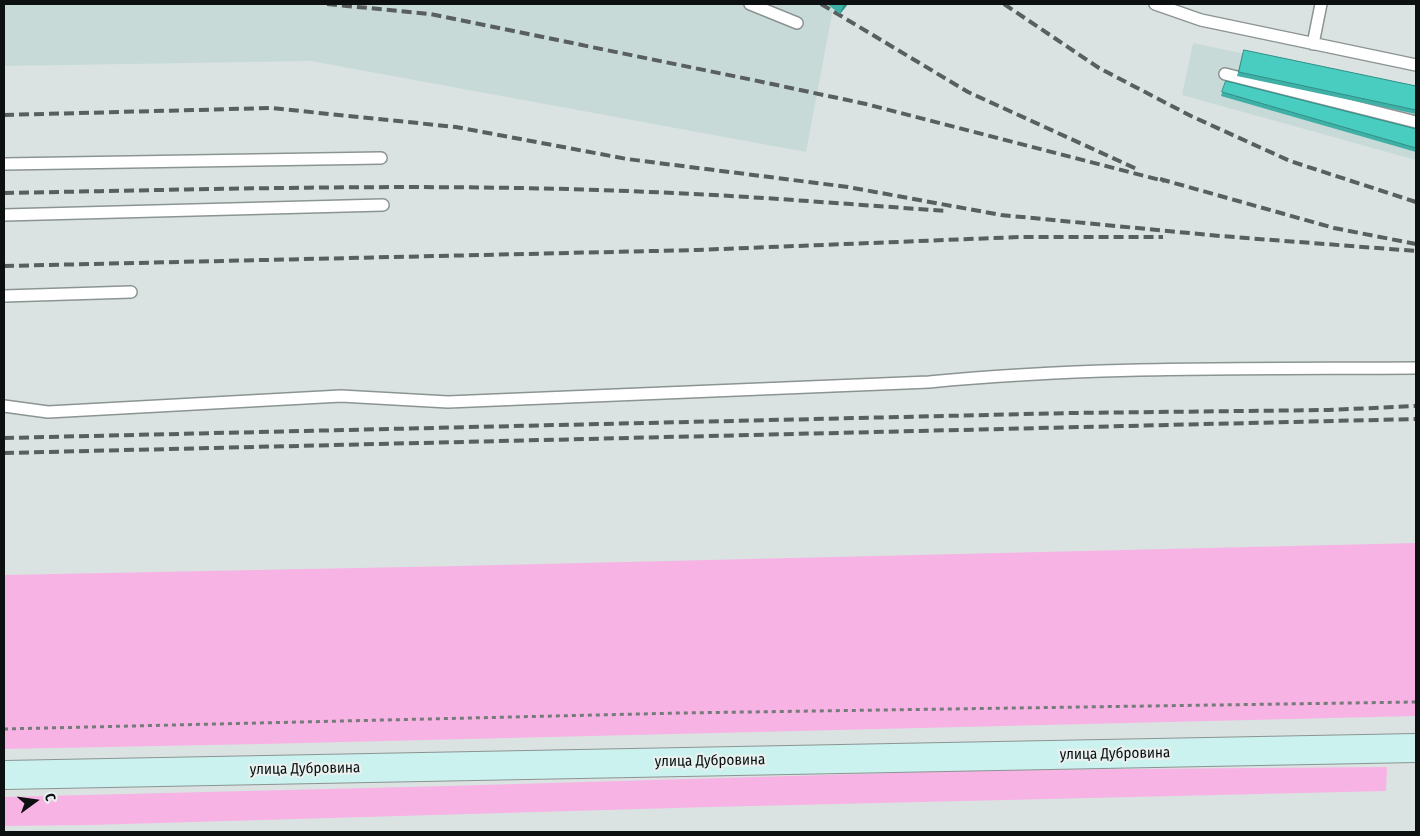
<!DOCTYPE html>
<html>
<head>
<meta charset="utf-8">
<style>
	body { margin:0 }
	#map { position:relative; width:1420px; height:836px; overflow:hidden; background:#dae3e2; font-family:"Fira Sans Condensed",sans-serif }
	canvas { display:block }
	.frame { position:absolute; inset:0; border:5px solid #0d1010; pointer-events:none }
	.north { position:absolute; left:10px; top:776px; width:50px; height:50px; -webkit-text-stroke:4px #e7f1ef; paint-order:stroke; rotate:76deg; font-size:14px; font-weight:700; line-height:20px; text-align:center; color:#0d1010 }
	.north::after { content:''; display:block; margin:auto; width:18px; height:22px; background:#0d1010; clip-path:polygon(50% 0,100% 100%,50% 72%,0 100%) }
</style>
</head>
<body>
<div id="map">
<canvas width="1420" height="836"></canvas>
<div class="frame"></div>
<div class="north">С</div>
</div>
<script>
const g = document.querySelector('canvas').getContext('2d');
g.lineJoin = 'round';
function paint(path, color) {
  g.fillStyle = color;
  g.fill(path, 'evenodd');
}
function trace(path, color, width, dash) {
  g.strokeStyle = color;
  g.lineWidth = width;
  g.lineCap = dash ? 'butt' : 'round';
  g.setLineDash(dash || []);
  g.stroke(path);
}
function drawText(font, color, halo, rows, align = 'center') {
  g.font = font + ' "Fira Sans Condensed",sans-serif';
  g.lineWidth = 4.5;
  g.setLineDash([]);
  g.textBaseline = 'middle';
  g.strokeStyle = halo;
  g.fillStyle = color;
  for (const [text, x, y, turn = 0] of rows) {
    g.save();
    g.translate(x, y);
    g.rotate((+turn || 0) * Math.PI / 180);
    g.textAlign = isNaN(turn) ? turn : align;
    if (halo) g.strokeText(text, 0, 0);
    g.fillText(text, 0, 0);
    g.restore();
  }
}
paint(new Path2D(`
	M4,4H848L840,14L833,9L806,152L311,61L4,66Z
	M1193,43L1416,90V160L1182,95Z`), '#c7dad8');
paint(new Path2D(`
	M1416,543V716L261,744L4,749V575L458,566Z
	M1387,767L1386,791L710,807L90,825L4,826V797L447,786L996,770Z`), '#f8b3e5');
const service = new Path2D(`
	M750,4L797,23
	M1155,4L1201,20L1416,65
	M1313,44L1321,4
	M1225,74L1416,122
	M4,164L381,158
	M4,215L383,205
	M4,296L131,292
	M4,406L48,412L341,396L448,402L929,382C1090,366 1254,369 1416,368`);
const secondary = new Path2D(`
	M4,775L1416,748`);
trace(service, '#8b9493', 14);
trace(secondary, '#8b9493', 30);
trace(new Path2D(`
	M4,729L681,713L1416,702`), '#757b7b', 3, [4, 4]);
trace(service, '#fff', 11);
trace(secondary, '#cbf2ee', 28);
trace(new Path2D(`
	M327,4L430,14L753,80L866,104L1164,181
	M821,4L968,92L1139,170
	M1004,4L1099,68L1191,116L1290,161L1416,202
	M4,115L271,108L456,127L627,159L848,187L1001,215L1220,236L1416,251
	M1160,179L1334,228L1416,244
	M4,193C227,189 450,182 673,193C765,197 857,205 948,211
	M4,266L697,250L1020,237H1163
	M4,438L1071,413L1328,410L1416,406
	M4,453L1416,419`), '#595e5e', 4, [10, 5]);
paint(new Path2D(`
	M827,4H848L840,14Z
	M1244,50L1416,86V114L1237,76Z
	M1226,81L1416,129V152L1221,96Z`), '#3fb0a6');
paint(new Path2D(`
	M844,4H848L840,14Z`), '#339087');
const building = new Path2D(`
	M1244,50L1416,86V110L1239,72Z
	M1226,81L1416,129V148L1222,92Z`);
paint(building, '#49cdc1');
trace(building, '#339087', 1);
drawText('15px', '#0d1010', '#e7f1ef', [
	["улица Дубровина",1115,754,-1],
	["улица Дубровина",710,761,-1],
	["улица Дубровина",305,769,-1]
]);
</script>
</body>
</html>
